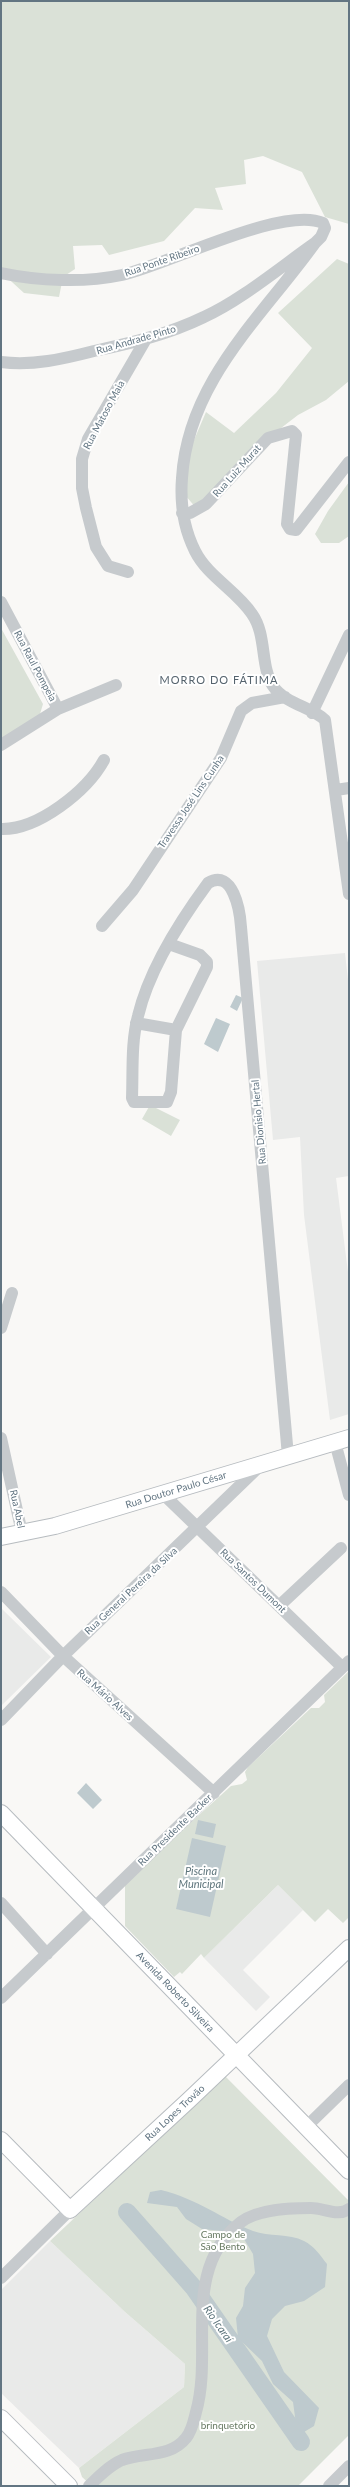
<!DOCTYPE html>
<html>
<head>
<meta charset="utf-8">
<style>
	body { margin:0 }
	#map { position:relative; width:350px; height:2487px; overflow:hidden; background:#f9f8f6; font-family:Lato,sans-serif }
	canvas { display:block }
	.frame { position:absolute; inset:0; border:2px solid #627582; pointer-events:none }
</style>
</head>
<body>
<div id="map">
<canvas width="350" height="2487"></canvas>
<div class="frame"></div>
</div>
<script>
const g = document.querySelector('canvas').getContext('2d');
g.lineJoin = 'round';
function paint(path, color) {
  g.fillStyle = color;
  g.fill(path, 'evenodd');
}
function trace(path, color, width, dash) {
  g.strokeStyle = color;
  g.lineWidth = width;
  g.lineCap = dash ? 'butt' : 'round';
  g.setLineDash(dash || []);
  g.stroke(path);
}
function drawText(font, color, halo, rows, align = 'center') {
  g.font = font + ' Lato,sans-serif';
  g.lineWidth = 4;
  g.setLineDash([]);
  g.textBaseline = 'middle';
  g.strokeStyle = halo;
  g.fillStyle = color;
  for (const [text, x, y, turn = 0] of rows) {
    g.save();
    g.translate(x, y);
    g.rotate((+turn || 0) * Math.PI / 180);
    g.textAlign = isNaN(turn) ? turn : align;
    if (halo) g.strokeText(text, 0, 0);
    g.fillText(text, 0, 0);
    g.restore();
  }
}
paint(new Path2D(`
	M345,953L349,989V1176L336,1178L349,1280V1414L330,1420L304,1215L300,1137L273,1140L257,961Z
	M1,1608L51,1657L1,1706Z
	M278,1885L303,1910L243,1970L270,1997L256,2011L204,1958Z
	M50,2241L125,2312L185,2364L184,2387L79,2468L1,2393V2290Z`), '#e9eae9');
paint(new Path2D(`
	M1,1H349V224L325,217L302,172L263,156L244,160L246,184L215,188L223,210L195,208L164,241L109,255L102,245L73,246L75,269L63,277L59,297L24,293L1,272Z
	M337,259L349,264V381L326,400L298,415L246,455L197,509L185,495L191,447L206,412L234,433L276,393L312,348L278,313Z
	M349,482V536L339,543H321L315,534L328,511Z
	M1,628L43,704L37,724L1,744Z
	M150,1105L180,1120L171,1136L142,1119Z
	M349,1671V1917L343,1923L328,1909L315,1922L278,1885L204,1958L201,1954L182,1974L180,1972L174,1977L125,1926V1882L231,1786L242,1784L247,1780L245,1772L248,1767L311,1708H319L325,1702L324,1695Z
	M225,2076L349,2201V2435L298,2486H92L82,2477L79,2468L184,2387L185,2364L125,2312L50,2241Z`), '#dae1d7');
paint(new Path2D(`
	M236,995L243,998L237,1011L230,1007Z
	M216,1018L230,1024L218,1052L204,1044Z
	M86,1783L102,1800L93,1809L77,1793Z
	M198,1820L216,1824L213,1838L195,1834Z
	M192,1838L226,1846L210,1917L176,1909Z
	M161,2190C198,2199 220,2218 253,2231C269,2237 289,2233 304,2241C314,2246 320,2255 327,2264L325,2287L304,2301L285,2306L272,2319L267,2336L284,2372L319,2408L314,2426L304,2432L296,2424L293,2402L273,2384L262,2361L238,2338L236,2318L243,2306L245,2288L255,2273L253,2254L244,2239L222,2231L202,2229L186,2219L177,2207L147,2203L150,2192Z`), '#becace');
trace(new Path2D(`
	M127,2212L194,2288L301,2442`), '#becace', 18);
const major = new Path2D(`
	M1,1537L55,1526L349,1438
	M1,1813L349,2171
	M1,2140L70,2210L189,2100L349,1948
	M1,2418L69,2486`);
trace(major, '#b7bcc0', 18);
trace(new Path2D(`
	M315,243C262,317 188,381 182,478C180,504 183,527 195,551C208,577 236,590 252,614C267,635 260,666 273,686C285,704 312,707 325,720L349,894
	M1,273C39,281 84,283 122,275C167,265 283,205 323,223L325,228L321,237L315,243C282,266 240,301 204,317C169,334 132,343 94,351C63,359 33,366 1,362
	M182,513H190L206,504L268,438L292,431L296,435L287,524L290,529L296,530L349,462
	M128,572L108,566L96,547L86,508L82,488V459L88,439L146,339
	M1,602L58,709
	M312,713L349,635
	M1,745L58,709L116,685
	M336,790L349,788
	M1,829C38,830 87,791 104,760
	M102,926L133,890L221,758L241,711L252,703L285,697
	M169,944L200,955L207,962V967L176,1030L171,1092L167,1102H134L132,1098C133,1071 131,1042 138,1016C149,970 180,921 208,883C233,868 240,911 241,927L288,1456
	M136,1023L176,1030
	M1,1328L12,1293
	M1,1438L22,1533
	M335,1442L349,1495
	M163,1494L342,1667
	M1,1592L63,1656L214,1793
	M279,1606L341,1548
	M1,1720L63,1656L262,1464
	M1,1903L47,1954
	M1,1998L349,1661
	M307,2126L349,2085
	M1,2278L70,2210
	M89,2486C98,2477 110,2465 122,2460C144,2452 170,2458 186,2438C192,2431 194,2420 196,2412C214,2350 180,2270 241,2222C258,2209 290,2208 311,2208C323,2208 339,2217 349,2209
	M329,2486L349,2466`), '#c6cacd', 12);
trace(major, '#fff', 16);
drawText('10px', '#627582', '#fff', [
	["Rua Ponte Ribeiro",162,261,-19],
	["Rua Andrade Pinto",136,340,-16],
	["Rua Matoso Maia",104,415,-62],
	["Rua Luiz Murat",237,471,-48],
	["Rua Raul Pompeia",35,666,62],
	["Travessa José Lins Cunha",191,802,-56],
	["Rua Dionisio Hertal",259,1122,-95],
	["Rua Doutor Paulo César",176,1490,-17],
	["Rua Abel",17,1509,78],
	["Rua Santos Dumont",253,1581,44],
	["Rua General Pereira da Silva",131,1591,-43],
	["Rua Mário Alves",105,1695,42],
	["Rua Presidente Backer",175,1830,-44],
	["Avenida Roberto Silveira",175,1992,46],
	["Rua Lopes Trovão",175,2113,-43]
]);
drawText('10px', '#677a62', '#fff', [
	["Campo de",223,2235],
	["São Bento",223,2247],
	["brinquetório",228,2426]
]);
g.letterSpacing = '1px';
drawText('11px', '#55636d', '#fff', [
	["MORRO DO FÁTIMA",219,680]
]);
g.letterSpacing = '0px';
drawText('italic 11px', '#5e757c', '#fff', [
	["Piscina",201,1871],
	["Municipal",201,1884],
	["Rio Icaraí",218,2324,55]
]);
</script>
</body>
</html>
